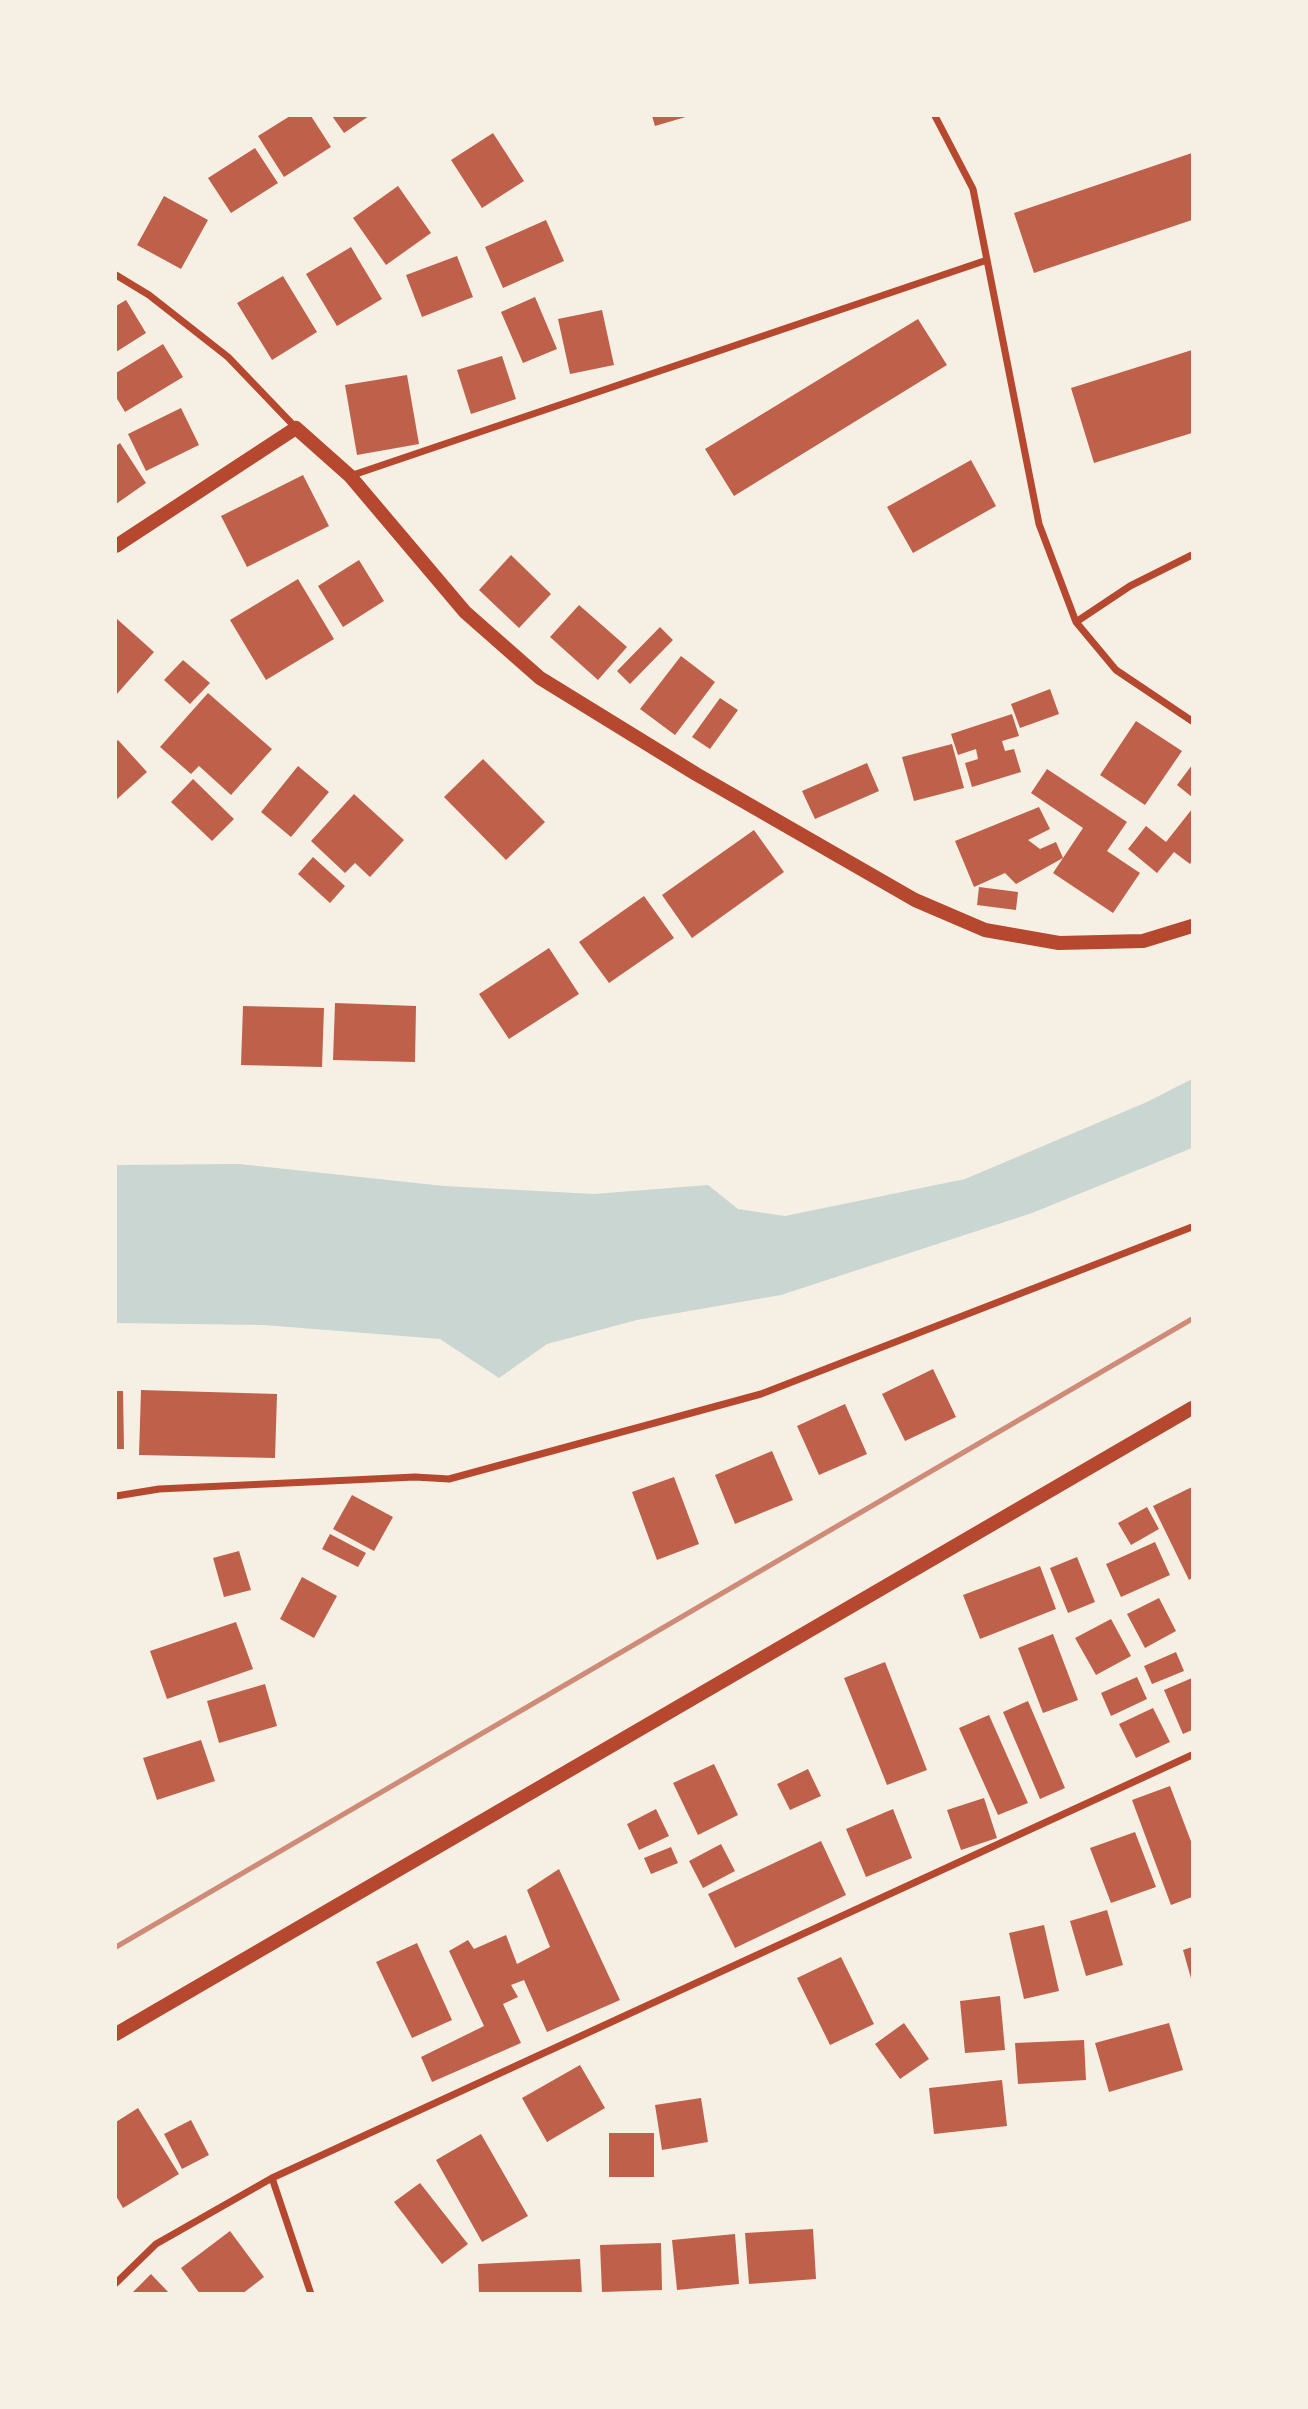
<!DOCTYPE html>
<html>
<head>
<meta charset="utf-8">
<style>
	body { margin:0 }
	#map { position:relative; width:1308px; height:2409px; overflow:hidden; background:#f6efe4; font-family:"DM Sans",sans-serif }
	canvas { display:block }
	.frame { position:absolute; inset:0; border:117px solid #f6efe4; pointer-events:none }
</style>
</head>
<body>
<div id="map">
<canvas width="1308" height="2409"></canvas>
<div class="frame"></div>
</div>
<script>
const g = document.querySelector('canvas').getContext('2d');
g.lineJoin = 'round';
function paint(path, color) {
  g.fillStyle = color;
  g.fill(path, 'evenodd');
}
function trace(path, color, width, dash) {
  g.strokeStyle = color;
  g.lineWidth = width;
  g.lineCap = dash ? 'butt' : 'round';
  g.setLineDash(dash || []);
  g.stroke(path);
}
paint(new Path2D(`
	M1192,1079V1148L1032,1213L781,1295L637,1320L547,1344L499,1378L440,1339L264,1325L116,1323V1165L239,1164L444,1186L594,1194L708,1185L738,1209L785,1216L965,1179L1147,1102Z`), '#c9d6d2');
paint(new Path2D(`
	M290,116H311L331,147L284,177L258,136Z
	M332,116H369L344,133Z
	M652,116H689L655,126Z
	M493,133L524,181L482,208L451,160Z
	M255,148L278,183L231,213L208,178Z
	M1192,153V220L1034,273L1014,213Z
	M398,186L431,233L386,265L353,218Z
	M164,196L208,220L181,269L137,245Z
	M546,220L564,261L503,288L485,247Z
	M351,247L382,299L337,326L306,274Z
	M457,256L473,297L422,317L406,275Z
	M283,276L317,332L272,360L237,303Z
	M535,297L557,349L523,363L501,312Z
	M126,300L146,333L116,352V306Z
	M602,310L614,365L570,374L558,319Z
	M918,319L947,365L734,496L705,449Z
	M163,344L183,377L125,412L116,397V373Z
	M1192,350V433L1094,463L1071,388Z
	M502,356L516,399L471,414L457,370Z
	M407,375L419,444L357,455L345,385Z
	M181,408L199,445L146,471L128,434Z
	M120,443L146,483L116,504V446Z
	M971,460L996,506L913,553L887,507Z
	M303,475L329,526L247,567L221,516Z
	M511,555L551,594L519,628L479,590Z
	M359,560L384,601L343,627L318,586Z
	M298,579L334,639L266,680L230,620Z
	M579,605L627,647L598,680L550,637Z
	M116,618L154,652L116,695Z
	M660,627L673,640L630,684L617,671Z
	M681,656L715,682L675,735L640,709Z
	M183,660L210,683L190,704L164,680Z
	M1050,689L1059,714L1020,728L1011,704Z
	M208,693L272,749L231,795L199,766L191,774L160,747Z
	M720,698L738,710L710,749L692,737Z
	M1012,714L1019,736L1002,741L1005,751L1014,749L1021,772L972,787L965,763L978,759L976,749L958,755L951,734Z
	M1136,721L1182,751L1145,805L1100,775Z
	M118,740L147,772L116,800V742Z
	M952,744L964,788L914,801L902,757Z
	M483,759L545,822L506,860L444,797Z
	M867,763L879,791L815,819L802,791Z
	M1192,765V797L1177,785Z
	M298,766L329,792L291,837L261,812Z
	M1047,769L1127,822L1107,851L1140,873L1113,913L1053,873L1083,828L1031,793Z
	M193,779L234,819L212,841L171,802Z
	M354,794L404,840L370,877L355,863L345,873L311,841Z
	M1039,807L1050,829L1028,840L1040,849L1056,842L1063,858L1016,884L1005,873L974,887L955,841Z
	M1192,809V861L1190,864L1174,852L1157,873L1128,849L1146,826L1166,842Z
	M754,830L784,872L692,938L662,895Z
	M313,857L345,886L330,903L298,874Z
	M979,887L1018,892L1016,910L977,905Z
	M644,896L674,938L609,983L579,942Z
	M549,948L579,994L509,1039L479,994Z
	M335,1003L416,1006L415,1062L333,1060Z
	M243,1006L324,1008L322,1067L241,1065Z
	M933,1369L956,1417L905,1441L882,1394Z
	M141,1390L277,1394L275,1458L139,1455Z
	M116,1391H123L124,1449H116Z
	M845,1404L867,1454L819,1475L797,1426Z
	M772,1451L793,1500L735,1524L715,1475Z
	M674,1477L699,1544L657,1560L632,1492Z
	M1192,1487V1578L1189,1580L1153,1506Z
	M352,1495L393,1517L374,1551L333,1529Z
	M1147,1507L1159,1529L1131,1545L1118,1523Z
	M330,1534L366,1553L358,1567L322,1549Z
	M1155,1542L1170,1575L1121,1597L1106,1564Z
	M239,1551L251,1590L224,1597L213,1558Z
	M1077,1557L1095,1602L1068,1613L1050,1568Z
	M1040,1566L1056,1609L980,1639L963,1595Z
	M302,1577L337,1596L314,1638L280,1619Z
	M1159,1598L1176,1631L1145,1648L1127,1614Z
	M1111,1619L1131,1656L1096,1675L1075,1638Z
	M236,1622L253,1669L167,1699L150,1651Z
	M1053,1634L1078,1700L1043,1713L1018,1648Z
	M1176,1652L1184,1671L1152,1684L1144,1666Z
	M885,1662L927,1770L887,1785L844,1678Z
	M1137,1677L1147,1699L1111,1716L1101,1693Z
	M1192,1678V1730L1183,1734L1164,1690Z
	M265,1684L277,1726L219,1743L207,1701Z
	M1028,1701L1065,1788L1040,1799L1003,1712Z
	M1153,1708L1170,1742L1136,1758L1119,1724Z
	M989,1715L1028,1803L998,1815L959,1728Z
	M201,1740L215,1781L157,1800L143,1758Z
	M714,1764L738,1815L698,1835L673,1783Z
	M808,1769L821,1796L790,1810L777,1784Z
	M1170,1786L1192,1844V1897L1171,1905L1132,1800Z
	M984,1798L997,1838L961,1850L947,1810Z
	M656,1809L669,1836L639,1850L627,1824Z
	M893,1809L912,1858L866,1877L846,1829Z
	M1135,1832L1156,1887L1111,1903L1090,1848Z
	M821,1841L846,1895L735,1948L708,1894Z
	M721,1844L735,1871L703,1888L689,1861Z
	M671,1847L678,1863L651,1874L644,1858Z
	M559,1869L620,2000L547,2032L524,1980L511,1985L518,1997L503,2004L521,2043L432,2082L421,2057L484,2026L449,1951L468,1940L474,1949L506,1935L517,1964L550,1947L527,1890Z
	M1107,1910L1123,1965L1086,1976L1070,1921Z
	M1044,1925L1059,1991L1024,1999L1009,1933Z
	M417,1943L452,2020L412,2038L376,1962Z
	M1192,1947V1982L1183,1950Z
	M841,1957L874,2024L830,2045L797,1978Z
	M1000,1996L1005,2050L965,2053L960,2001Z
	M904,2023L929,2059L900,2079L875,2044Z
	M1169,2023L1183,2070L1109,2092L1095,2043Z
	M1084,2040L1086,2080L1018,2084L1015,2043Z
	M580,2065L605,2108L547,2142L522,2098Z
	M1002,2080L1007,2126L934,2134L929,2088Z
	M701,2098L708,2142L662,2150L655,2105Z
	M138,2108L179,2174L123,2208L116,2196V2122Z
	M191,2120L209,2155L182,2169L164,2134Z
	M609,2133H654V2177H609Z
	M481,2134L528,2216L482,2242L436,2160Z
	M420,2183L468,2244L442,2264L394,2202Z
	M813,2229L816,2279L749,2284L745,2233Z
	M230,2231L264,2277L242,2294H200L181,2268Z
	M735,2234L739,2284L677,2290L672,2240Z
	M661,2243L662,2290L602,2292L600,2245Z
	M580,2259L582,2294H479L478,2264Z
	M151,2274L170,2294H131Z`), '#bf614a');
trace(new Path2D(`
	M935,116L973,189L1039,524L1076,622L1116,670L1192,721
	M116,275L149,295L228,357L296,428
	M350,476L987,260
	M1076,622L1130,586L1192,555
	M116,1496L159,1489L415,1477L449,1479L761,1394L1192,1227
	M272,2178L311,2294
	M116,2283L156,2244L272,2178L1192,1755`), '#b5482f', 7);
trace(new Path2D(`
	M116,546L296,428L350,476L465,612L540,678L696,774L915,900L985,930L1059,943L1143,941L1192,926
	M116,2034L1192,1408`), '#b5482f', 14);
trace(new Path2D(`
	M116,1947L1192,1319`), '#cf8b77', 5);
</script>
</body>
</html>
